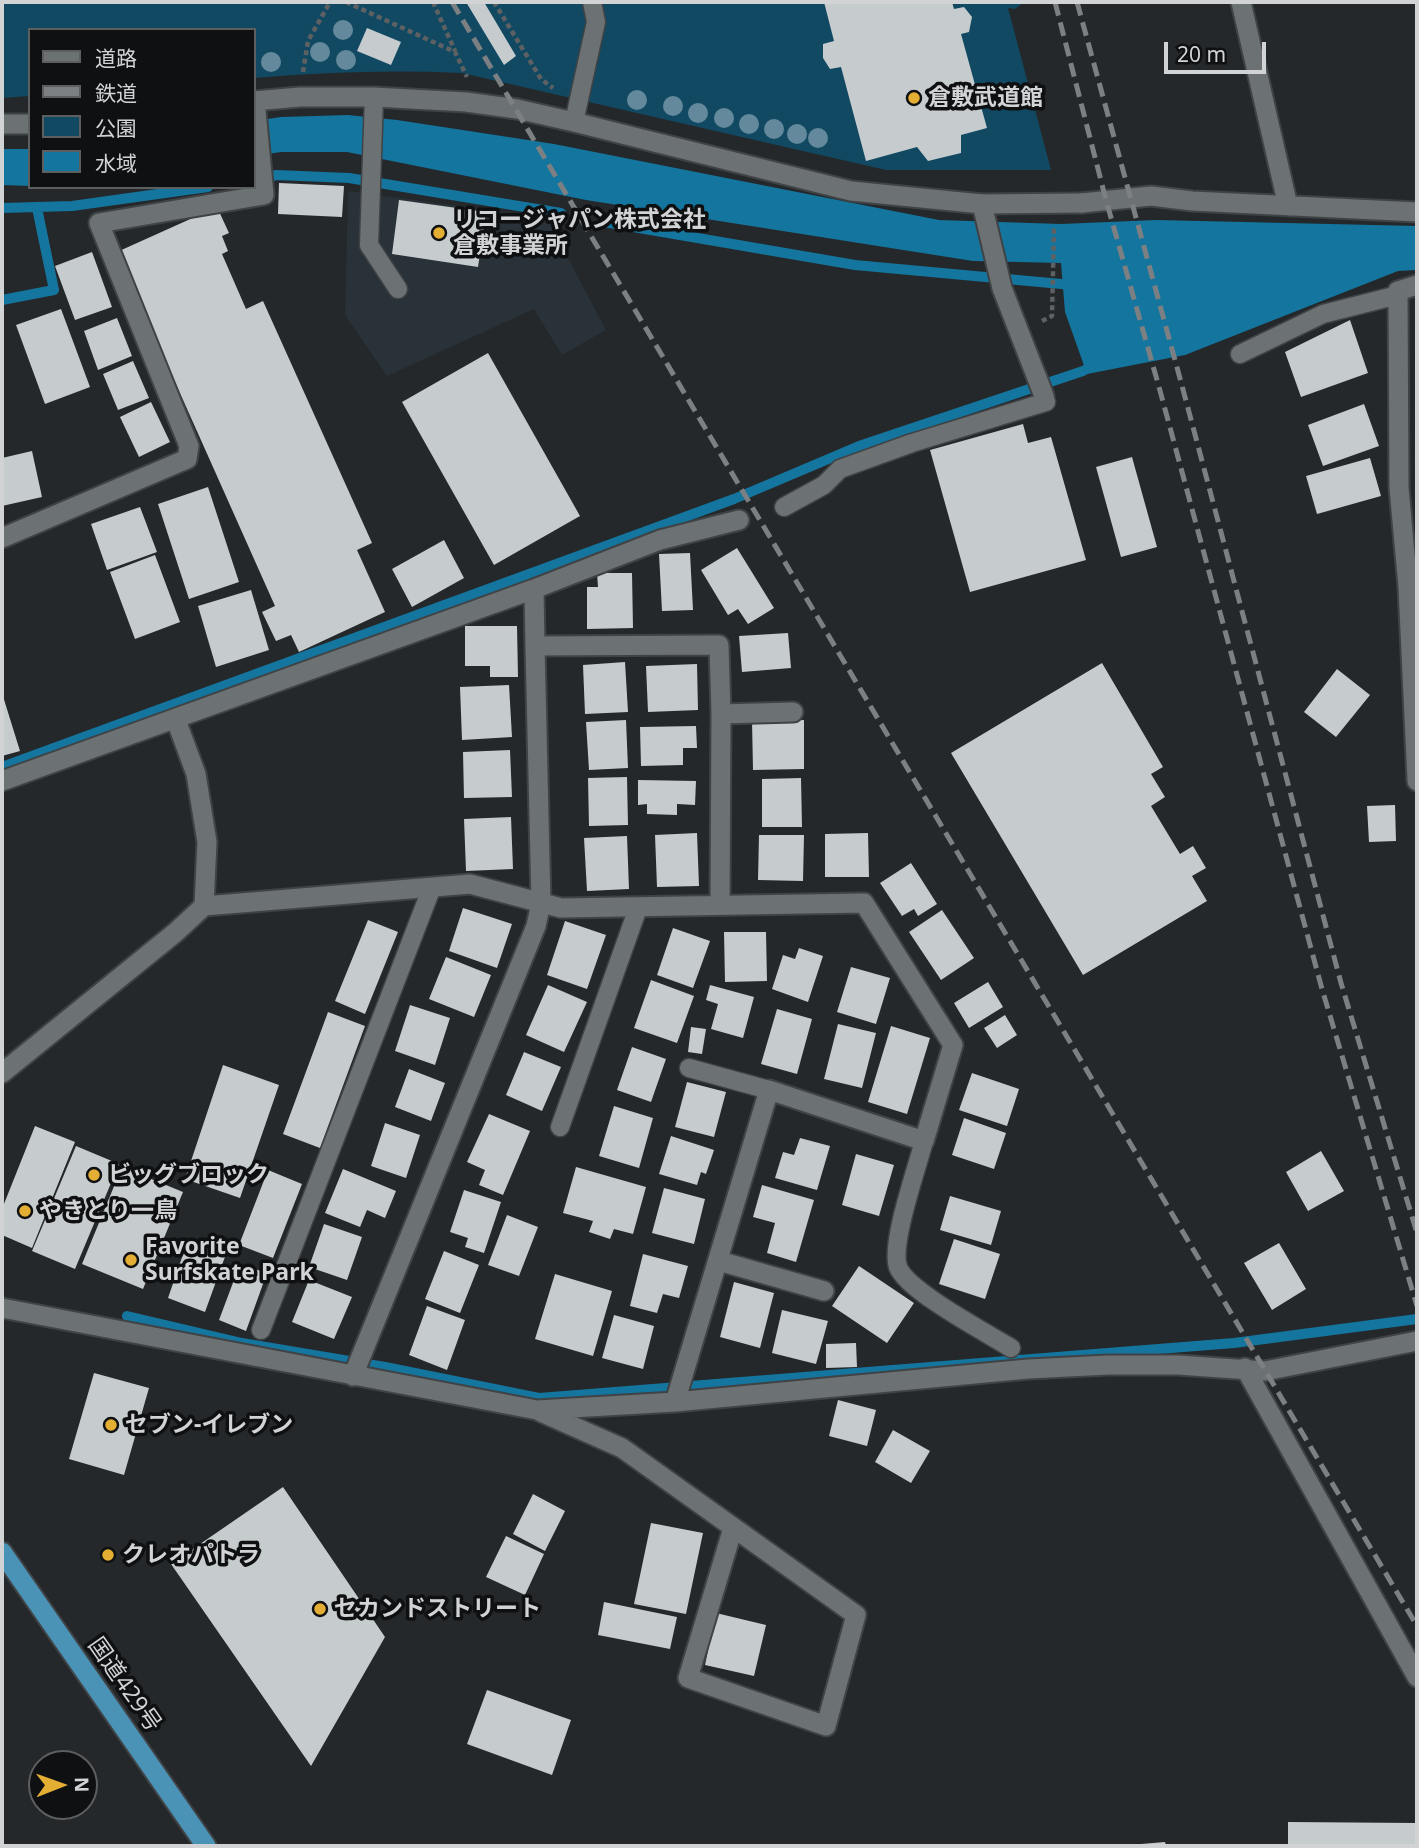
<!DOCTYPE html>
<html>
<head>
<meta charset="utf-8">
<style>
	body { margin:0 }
	#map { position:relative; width:1419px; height:1848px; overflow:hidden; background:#24282a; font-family:"Noto Sans","Noto Sans JP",sans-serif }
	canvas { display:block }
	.frame { position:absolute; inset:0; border:4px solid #d1d3d5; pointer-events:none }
	.legend { position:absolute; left:28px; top:28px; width:228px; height:161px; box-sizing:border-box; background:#0f1011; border:2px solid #5d5e5f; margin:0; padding:9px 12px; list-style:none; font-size:21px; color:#d1d3d5 }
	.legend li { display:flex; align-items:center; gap:14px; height:35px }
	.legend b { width:35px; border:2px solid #5d5e5f }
	.north { position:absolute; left:28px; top:1750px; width:70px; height:70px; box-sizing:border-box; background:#0f1011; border:2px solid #5d5e5f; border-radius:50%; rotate:89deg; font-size:19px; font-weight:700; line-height:28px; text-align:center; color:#d1d3d5 }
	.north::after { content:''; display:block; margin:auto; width:24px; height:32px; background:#e4ae35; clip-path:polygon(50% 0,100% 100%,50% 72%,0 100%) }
	.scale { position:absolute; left:1164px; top:42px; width:102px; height:32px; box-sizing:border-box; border:4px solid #d1d3d5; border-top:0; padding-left:9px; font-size:21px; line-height:24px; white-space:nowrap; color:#d1d3d5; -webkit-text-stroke:5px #0f1011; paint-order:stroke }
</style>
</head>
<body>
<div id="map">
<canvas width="1419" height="1848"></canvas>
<div class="frame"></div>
<ul class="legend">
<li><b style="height:9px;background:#6c7173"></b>道路</li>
<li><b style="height:9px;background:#7d8082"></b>鉄道</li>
<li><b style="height:19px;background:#124962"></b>公園</li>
<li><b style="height:19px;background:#14759e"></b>水域</li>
</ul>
<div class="north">N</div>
<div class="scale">20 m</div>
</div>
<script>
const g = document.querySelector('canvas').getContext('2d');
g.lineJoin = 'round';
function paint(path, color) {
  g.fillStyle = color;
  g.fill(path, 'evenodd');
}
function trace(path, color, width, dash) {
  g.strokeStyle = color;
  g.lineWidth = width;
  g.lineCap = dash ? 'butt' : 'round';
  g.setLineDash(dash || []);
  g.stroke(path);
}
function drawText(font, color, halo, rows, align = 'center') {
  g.font = font + ' "Noto Sans","Noto Sans JP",sans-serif';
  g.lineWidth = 7;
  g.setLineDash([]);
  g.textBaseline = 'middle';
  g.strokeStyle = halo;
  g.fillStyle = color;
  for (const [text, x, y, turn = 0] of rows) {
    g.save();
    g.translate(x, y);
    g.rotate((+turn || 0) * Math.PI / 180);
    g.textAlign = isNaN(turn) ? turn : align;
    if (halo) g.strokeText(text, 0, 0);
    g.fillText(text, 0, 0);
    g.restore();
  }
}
paint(new Path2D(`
	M348,191L547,218L606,330L562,355L534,309L387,376L345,315Z`), '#293238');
paint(new Path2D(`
	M2,2H1024L1015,9L1008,8L1051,170H886L462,73C392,70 324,72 254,78V30H30V96L2,98Z`), '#124962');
paint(new Path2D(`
	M348,115L397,120L554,144L939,220L1061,224L1156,220L1417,226V270L1398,271L1185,355L1087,374L1065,312L1061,263L973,261L586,200L347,152H281L254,156V121L281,117Z
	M2,149H30V186L2,185Z`), '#14759e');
trace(new Path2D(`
	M260,178L277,175L349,178L561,213
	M2,208L72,206L208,187
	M604,222L855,265L1072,285L1074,282
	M2,300L54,290L37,208
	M2,767L734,499L859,446L1083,371L1097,363
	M127,1316L242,1343L385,1367L539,1398L1234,1343L1417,1319`), '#14759e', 10);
paint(new Path2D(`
	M466,2H484L516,56L504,65Z
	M824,2H952L954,9L964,7L972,17L969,32L961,34L987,128L961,135V153L928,161L917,147L866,161L841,67L830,69L823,58V44L834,41Z
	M367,28L401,42L391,65L357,51Z
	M279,183L344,186L342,217L278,214Z
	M399,200L486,212L478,267L392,254Z
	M217,207L229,233L222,236L228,251L222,254L246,309L263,301L372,543L357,550L385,612L299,652L291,635L276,641L262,612L275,606L117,252Z
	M92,252L112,307L75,320L55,266Z
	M61,309L90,387L45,404L16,325Z
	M117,318L132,356L98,370L84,331Z
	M1350,320L1368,373L1301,397L1285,352Z
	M488,353L580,516L494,565L402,402Z
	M133,361L149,398L118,410L103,374Z
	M151,402L170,442L139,457L120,417Z
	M1364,404L1379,446L1323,466L1308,425Z
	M1023,424L1028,443L1051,437L1086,560L970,592L930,450Z
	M32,451L42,497L2,506V458Z
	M1132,457L1157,547L1121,557L1096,467Z
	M1370,458L1381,496L1317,514L1306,476Z
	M208,487L239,582L189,599L158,504Z
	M140,507L157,552L107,570L91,524Z
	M444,540L464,578L412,607L392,569Z
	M737,548L774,608L748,624L738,609L728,615L701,570Z
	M690,553L693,610L662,611L659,554Z
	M155,555L180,622L135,639L110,572Z
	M597,573H632L633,628L587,629V587H598Z
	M251,590L269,650L216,667L198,606Z
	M465,626H517L518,677H490V666H465Z
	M788,633L791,668L742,672L739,636Z
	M625,662L628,712L585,714L583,665Z
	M1102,663L1163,767L1151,774L1165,797L1151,806L1180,854L1193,846L1206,868L1192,876L1207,901L1083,975L951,753Z
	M697,664L698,710L648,712L646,666Z
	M1337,669L1370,695L1336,737L1304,712Z
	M509,685L512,737L462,740L460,687Z
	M2,693L20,751L2,756Z
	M626,720L628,768L589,770L586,722Z
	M804,720V769L753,770L752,721Z
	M696,726L697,748H683V765L641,766L640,727Z
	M510,750L512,797L464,798L463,752Z
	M627,777L628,825L589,826L588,778Z
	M801,778L802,827H762V779Z
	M638,780L696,781L695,805L677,804V815L647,814V804L638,805Z
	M1395,805L1396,841L1369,842L1367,806Z
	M511,817L513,869L466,871L464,819Z
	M697,833L699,886L657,887L655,835Z
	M868,833L869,877H825V834Z
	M759,835H804L803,881L758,880Z
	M627,836L629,889L587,891L584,838Z
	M911,863L937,904L918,916L914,909L902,916L880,883Z
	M463,908L512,924L497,968L449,951Z
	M942,910L974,958L941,980L909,932Z
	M368,920L398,932L365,1014L335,1001Z
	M565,921L606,935L587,989L547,975Z
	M673,928L710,941L693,988L657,975Z
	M724,932H766L767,981L725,982Z
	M799,948L823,956L808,1002L772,989L783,955L795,959Z
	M446,957L491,975L474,1017L429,999Z
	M851,967L890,978L876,1024L837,1012Z
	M651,980L694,996L677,1043L634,1028Z
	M988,982L1003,1007L969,1028L954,1003Z
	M548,985L587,1002L564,1052L526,1035Z
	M710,985L754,997L743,1038L711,1029L718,1004L706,1000Z
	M410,1005L450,1018L435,1065L395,1051Z
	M777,1009L812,1019L797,1074L761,1064Z
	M328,1012L365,1026L320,1148L283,1134Z
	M1005,1015L1017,1035L997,1048L984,1028Z
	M838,1024L876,1033L862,1088L824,1079Z
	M891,1026L930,1038L907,1114L868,1102Z
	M691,1027L706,1029L702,1054L688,1052Z
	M632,1047L666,1059L651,1102L617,1090Z
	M524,1052L561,1067L542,1111L506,1095Z
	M223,1065L279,1085L240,1198L185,1179Z
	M409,1069L445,1083L431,1121L395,1107Z
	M972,1073L1019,1089L1007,1126L959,1110Z
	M687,1082L726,1092L714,1137L675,1127Z
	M614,1106L653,1118L639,1168L599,1156Z
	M489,1114L530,1131L503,1195L479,1185L485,1170L467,1162Z
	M964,1118L1006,1133L994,1169L952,1155Z
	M385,1123L420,1135L406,1178L371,1166Z
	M35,1126L75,1142L32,1248L2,1235V1209Z
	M671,1136L714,1150L706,1174L701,1172L697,1185L659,1174Z
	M800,1138L830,1146L817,1190L775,1178L783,1152L794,1155Z
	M76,1146L119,1164L75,1269L32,1251Z
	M1321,1151L1344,1191L1308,1211L1286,1172Z
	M856,1154L894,1165L879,1216L842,1205Z
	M122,1167L183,1192L143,1289L82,1264Z
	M576,1167L646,1187L633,1234L614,1229L610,1239L589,1232L593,1221L563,1213Z
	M343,1169L396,1191L385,1218L367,1210L360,1227L325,1213Z
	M268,1170L302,1184L273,1258L239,1245Z
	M762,1185L814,1200L796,1262L767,1253L775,1223L753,1217Z
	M664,1188L705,1199L694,1244L652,1233Z
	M464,1190L501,1202L484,1253L465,1247L468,1238L450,1232Z
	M950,1196L1001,1211L991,1245L940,1230Z
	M507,1215L538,1227L519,1276L488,1265Z
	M324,1224L362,1237L347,1280L309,1267Z
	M954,1239L1000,1254L985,1299L939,1284Z
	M188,1240L226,1254L205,1312L168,1298Z
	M1279,1243L1306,1289L1272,1310L1244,1263Z
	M444,1251L479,1265L460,1313L425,1299Z
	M643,1254L688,1266L679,1298L663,1294L657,1313L630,1306Z
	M240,1264L267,1273L246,1331L219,1320Z
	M859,1266L914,1303L887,1343L832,1306Z
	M555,1274L612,1291L593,1356L535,1339Z
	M309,1280L352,1297L334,1339L292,1322Z
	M734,1282L774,1293L760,1348L720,1337Z
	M427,1306L465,1320L447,1370L409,1355Z
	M782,1310L828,1321L816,1364L772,1353Z
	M614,1315L654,1326L643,1369L602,1358Z
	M856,1343L857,1367L826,1368V1344Z
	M94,1373L149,1388L124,1475L69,1459Z
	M838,1400L876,1410L867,1446L829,1436Z
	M893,1430L930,1451L911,1483L875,1462Z
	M283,1487L385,1637L311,1766L171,1564Z
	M533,1494L565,1511L545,1551L513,1534Z
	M651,1523L703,1533L686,1614L634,1604Z
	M506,1536L544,1554L525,1595L486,1577Z
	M604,1602L677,1617L670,1649L598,1635Z
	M716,1613L766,1625L754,1676L705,1665Z
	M487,1690L571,1720L552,1775L467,1744Z
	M1288,1822L1417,1823V1846H1288Z
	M1165,1842L1166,1846H1141V1844Z`), '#c6cbce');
const service = new Path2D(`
	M374,97L369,245L398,289
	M574,122L596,22L592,2
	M1240,354L1323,314L1398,295
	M784,507L824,485L840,469L912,443L1046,402L1044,396
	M689,1068L769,1090
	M560,1127L638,908
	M924,1141C917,1168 890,1244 898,1267C907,1291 987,1333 1011,1348
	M261,1330L432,887`);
const minor = new Path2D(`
	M1241,2L1288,206
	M1082,203L1151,196L1192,201L1417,212
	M982,204L1002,288L1044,396
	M1417,285L1398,291L1399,488L1408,587L1417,781
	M2,538L187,459L189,446L99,223L264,195L255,101
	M534,589L535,646
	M721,714L793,712
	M2,781L534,589L660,540L739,520
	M204,906L470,884L561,908L864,903L953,1045L924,1141L769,1090L675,1402
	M2,1073L176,932L204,906L207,842L196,774L176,720
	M719,1261L824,1291
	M2,1308L537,1410L675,1402L1028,1369L1108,1365H1178L1265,1371L1417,1341
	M1245,1368L1417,1677
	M353,1376L536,926L541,903L535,646L719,645L721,714L720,905
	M541,1412L622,1448L856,1615L826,1726L688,1678L733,1528`);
const tertiary = new Path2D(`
	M254,101L300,97H374L466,102L517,109L574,122L851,191L982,204L1082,203
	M2,124H30`);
const trunk = new Path2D(`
	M2,1552L206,1846`);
trace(service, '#404345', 21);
trace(minor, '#404345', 23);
trace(tertiary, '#404345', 23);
trace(trunk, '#404345', 23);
trace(new Path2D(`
	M346,2L455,52L467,77
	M433,2L455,51
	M494,2L541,79L553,88
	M303,72L308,41L330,2
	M1042,321L1052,316L1054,227`), '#5d6163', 4.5, [5, 3.5]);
trace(service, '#6c7173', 18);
trace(minor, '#6c7173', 19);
trace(tertiary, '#6c7173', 19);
trace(trunk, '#4a92b6', 19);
trace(new Path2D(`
	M452,2L1417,1626
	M1055,2L1106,200L1159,387L1322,989L1417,1306
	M1077,2L1181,382L1341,983L1417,1233`), '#7d8082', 5, [14, 7]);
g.fillStyle = '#64899c';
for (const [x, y] of [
	[343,30],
	[320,52],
	[346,60],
	[271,62],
	[637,100],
	[673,106],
	[698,113],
	[724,118],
	[749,124],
	[774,129],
	[797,134],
	[818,138]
]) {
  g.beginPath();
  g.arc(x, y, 10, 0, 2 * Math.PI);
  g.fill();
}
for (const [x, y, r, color] of [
	[914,98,7,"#e4ae35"],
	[439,233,7,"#e4ae35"],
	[94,1175,7,"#e4ae35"],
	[25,1211,7,"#e4ae35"],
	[131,1260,7,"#e4ae35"],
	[111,1425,7,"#e4ae35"],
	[108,1555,7,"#e4ae35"],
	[320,1609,7,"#e4ae35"]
]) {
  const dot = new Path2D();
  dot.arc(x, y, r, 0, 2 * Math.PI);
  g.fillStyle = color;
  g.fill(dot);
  trace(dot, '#0f1011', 2.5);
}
drawText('bold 23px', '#d1d3d5', '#0f1011', [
	["倉敷武道館",928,98],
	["リコージャパン株式会社",453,220],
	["倉敷事業所",453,246],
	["ビッグブロック",108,1175],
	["やきとり一鳥",39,1211],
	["Favorite",145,1247],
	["Surfskate Park",145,1273],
	["セブン-イレブン",125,1425],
	["クレオパトラ",122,1555],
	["セカンドストリート",334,1609]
], 'left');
drawText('23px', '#d1d3d5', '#0f1011', [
	["国道429号",124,1685,55]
]);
</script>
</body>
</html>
